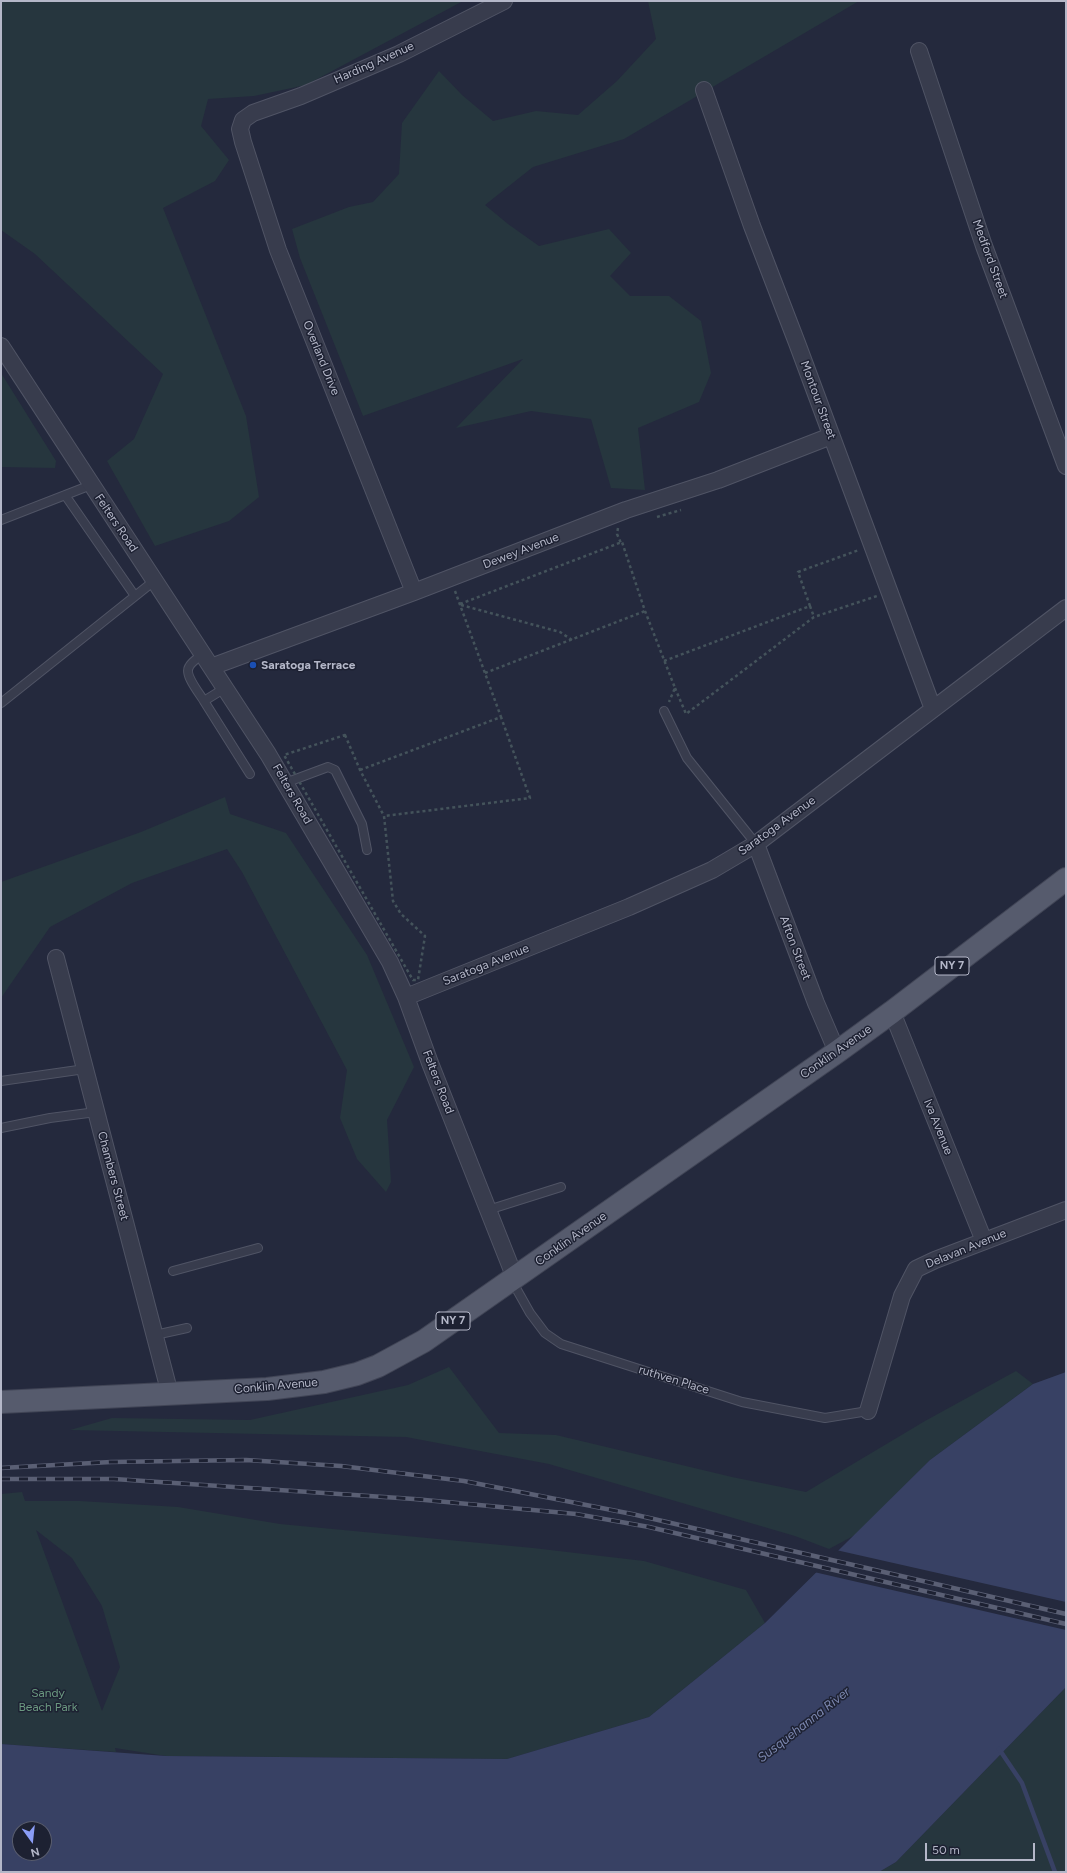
<!DOCTYPE html>
<html>
<head>
<meta charset="utf-8">
<style>
	body { margin:0 }
	#map { position:relative; width:1067px; height:1873px; overflow:hidden; background:#24293d; font-family:Figtree,sans-serif }
	canvas { display:block }
	.frame { position:absolute; inset:0; border:2px solid #b4b7c8; pointer-events:none }
	.north { position:absolute; left:12px; top:1821px; width:40px; height:40px; box-sizing:border-box; background:#1d2132; border:1px solid #595d6e; border-radius:50%; rotate:165deg; font-size:11px; font-weight:700; line-height:16px; text-align:center; color:#b4b7c8 }
	.north::after { content:''; display:block; margin:auto; width:14px; height:18px; background:#8b9df6; clip-path:polygon(50% 0,100% 100%,50% 72%,0 100%) }
	.scale { position:absolute; left:925px; top:1843px; width:110px; height:18px; box-sizing:border-box; border:2px solid #b4b7c8; border-top:0; padding-left:5px; font-size:12px; line-height:14px; white-space:nowrap; color:#b4b7c8; -webkit-text-stroke:3px #1d2132; paint-order:stroke }
</style>
</head>
<body>
<div id="map">
<canvas width="1067" height="1873"></canvas>
<div class="frame"></div>
<div class="north">N</div>
<div class="scale">50 m</div>
</div>
<script>
const g = document.querySelector('canvas').getContext('2d');
g.lineJoin = 'round';
function paint(path, color) {
  g.fillStyle = color;
  g.fill(path, 'evenodd');
}
function trace(path, color, width, dash) {
  g.strokeStyle = color;
  g.lineWidth = width;
  g.lineCap = dash ? 'butt' : 'round';
  g.setLineDash(dash || []);
  g.stroke(path);
}
function drawText(font, color, halo, rows, align = 'center') {
  g.font = font + ' Figtree,sans-serif';
  g.lineWidth = 3;
  g.setLineDash([]);
  g.textBaseline = 'middle';
  g.strokeStyle = halo;
  g.fillStyle = color;
  for (const [text, x, y, turn = 0] of rows) {
    g.save();
    g.translate(x, y);
    g.rotate((+turn || 0) * Math.PI / 180);
    g.textAlign = isNaN(turn) ? turn : align;
    if (halo) g.strokeText(text, 0, 0);
    g.fillText(text, 0, 0);
    g.restore();
  }
}
paint(new Path2D(`
	M1,1H463L306,85L254,96L208,99L201,126L229,160L215,181L163,208L246,416L259,497L229,521L155,546L107,461L134,439L163,374L35,254L1,230Z
	M648,1H859L624,139L533,167L485,205L508,224L539,246L609,229L631,253L610,276L630,296H669L701,321L711,373L699,402L638,428L645,490L611,488L591,419L531,411L456,428L523,359L363,416L300,258L292,229L349,207L373,202L399,174L402,123L439,71L462,95L493,121L536,111L578,115L617,81L656,39Z
	M1,373L56,461L55,468L1,467Z
	M225,797L230,814L286,833L367,955L414,1067L387,1120L391,1182L386,1192L357,1159L340,1118L347,1070L242,872L227,849L132,883L50,927L1,998V882L141,832Z
	M449,1367L499,1433L556,1435L732,1477L806,1492L925,1421L1016,1371L1033,1384L930,1460L855,1535L829,1549L795,1536L549,1464L406,1437L70,1430L112,1418L250,1420L408,1385Z
	M22,1492L25,1501H80L178,1507L280,1524L533,1548L644,1561L746,1590L765,1623L649,1717L507,1759L166,1756L115,1748L116,1752L1,1744V1494ZM36,1530L72,1558L102,1606L120,1667L102,1711Z
	M1066,1687V1872H879L896,1862Z`), '#26363e');
paint(new Path2D(`
	M1066,1372V1687L896,1862L879,1872H1V1744L166,1756L507,1759L649,1717L765,1623L930,1460L1033,1384ZM20,1829H44V1853H20Z`), '#384164');
paint(new Path2D(`
	M836,1550L1066,1602V1630L814,1572Z`), '#24293d');
trace(new Path2D(`
	M999,1749L1022,1783L1055,1872`), '#384164', 4.5);
const service = new Path2D(`
	M65,495L135,596
	M1,520L91,485
	M203,654C198,658 191,662 189,667C184,675 200,694 204,701
	M225,688L204,701L250,774
	M1,703L154,581
	M664,711L687,758L756,844
	M285,783L328,767L335,770L362,824L367,850
	M1,1081L85,1069
	M1,1128L50,1118L96,1112
	M488,1210L561,1187
	M173,1271L258,1248
	M512,1281L530,1313L545,1333L561,1344L742,1402L825,1418L868,1411
	M155,1335L187,1328`);
const minor = new Path2D(`
	M919,51L984,246L1066,466
	M704,90L752,226L797,343L933,709
	M1,346L268,754L390,962L406,997L430,1063L515,1278
	M414,592L278,250L243,142L240,129L243,120L253,113L301,96L399,54L504,1
	M211,667L414,592L626,510L718,480L831,436
	M756,844L816,1003L837,1052
	M56,958L170,1394
	M406,997L629,907L712,870L756,844L1066,608
	M892,1012L984,1241
	M868,1411L902,1296L916,1269L935,1260L1066,1210`);
const primary = new Path2D(`
	M1,1402L267,1389L324,1382L357,1374L378,1366L424,1341L837,1052L892,1012L1066,879`);
trace(service, '#505465', 10);
trace(minor, '#505465', 18);
trace(primary, '#414556', 24);
trace(new Path2D(`
	M657,517L681,510
	M618,528L617,534L621,543
	M455,591L501,717
	M460,604L622,542L645,611L675,688L669,702
	M461,605L560,632L572,640
	M810,606L798,572L859,550
	M664,661L810,606L814,617
	M485,673L645,611
	M675,688L686,714L814,617L877,596
	M345,735L360,770L384,816L393,901L401,914L425,936L418,980H413L410,975L284,755Z
	M360,770L501,717L530,798L384,816`), '#44535b', 2.5, [3, 3]);
trace(service, '#383c4d', 8);
trace(minor, '#383c4d', 16);
trace(primary, '#565b6d', 22);
const rail = new Path2D(`
	M1,1468L111,1462L246,1460L341,1466L464,1481L632,1514L1066,1614
	M1,1479H114L414,1499L576,1514L649,1527L1066,1624`);
trace(rail, '#5a5f74', 4.5);
trace(rail, '#1d2132', 3, [9]);
for (const [x, y, r, color] of [
	[253,665,4,"#1a4fb4"]
]) {
  const dot = new Path2D();
  dot.arc(x, y, r, 0, 2 * Math.PI);
  g.fillStyle = color;
  g.fill(dot);
  trace(dot, '#1d2132', 1.5);
}
for (const [x, y, w] of [
	[952,966,34],
	[453,1321,34]
]) {
  const box = new Path2D();
  box.roundRect(x - w / 2, y - 9, w, 18, 3);
  g.fillStyle = '#1d2132';
  g.fill(box);
  trace(box, '#b4b7c8', 1);
}
drawText('bold 11px', '#b4b7c8', null, [
	["NY 7",952,966],
	["NY 7",453,1321]
]);
drawText('12px', '#b4b7c8', '#1d2132', [
	["Harding Avenue",374,63,-24],
	["Medford Street",990,259,70],
	["Overland Drive",321,358,68],
	["Montour Street",818,400,70],
	["Felters Road",116,523,56],
	["Dewey Avenue",521,551,-21],
	["Felters Road",292,794,60],
	["Saratoga Avenue",777,826,-36],
	["Afton Street",795,948,69],
	["Saratoga Avenue",486,965,-22],
	["Conklin Avenue",836,1052,-35],
	["Felters Road",438,1082,69],
	["Iva Avenue",938,1127,68],
	["Chambers Street",113,1176,75],
	["Conklin Avenue",571,1239,-35],
	["Delavan Avenue",966,1249,-22],
	["ruthven Place",674,1380,17],
	["Conklin Avenue",276,1386,-5]
]);
drawText('bold 12px', '#b4b7c8', '#1d2132', [
	["Saratoga Terrace",261,665]
], 'left');
drawText('12px', '#6b9980', '#1d2132', [
	["Sandy",48,1693],
	["Beach Park",48,1707]
]);
drawText('italic 13px', '#7c87af', '#1d2132', [
	["Susquehanna River",804,1725,-38]
]);
</script>
</body>
</html>
